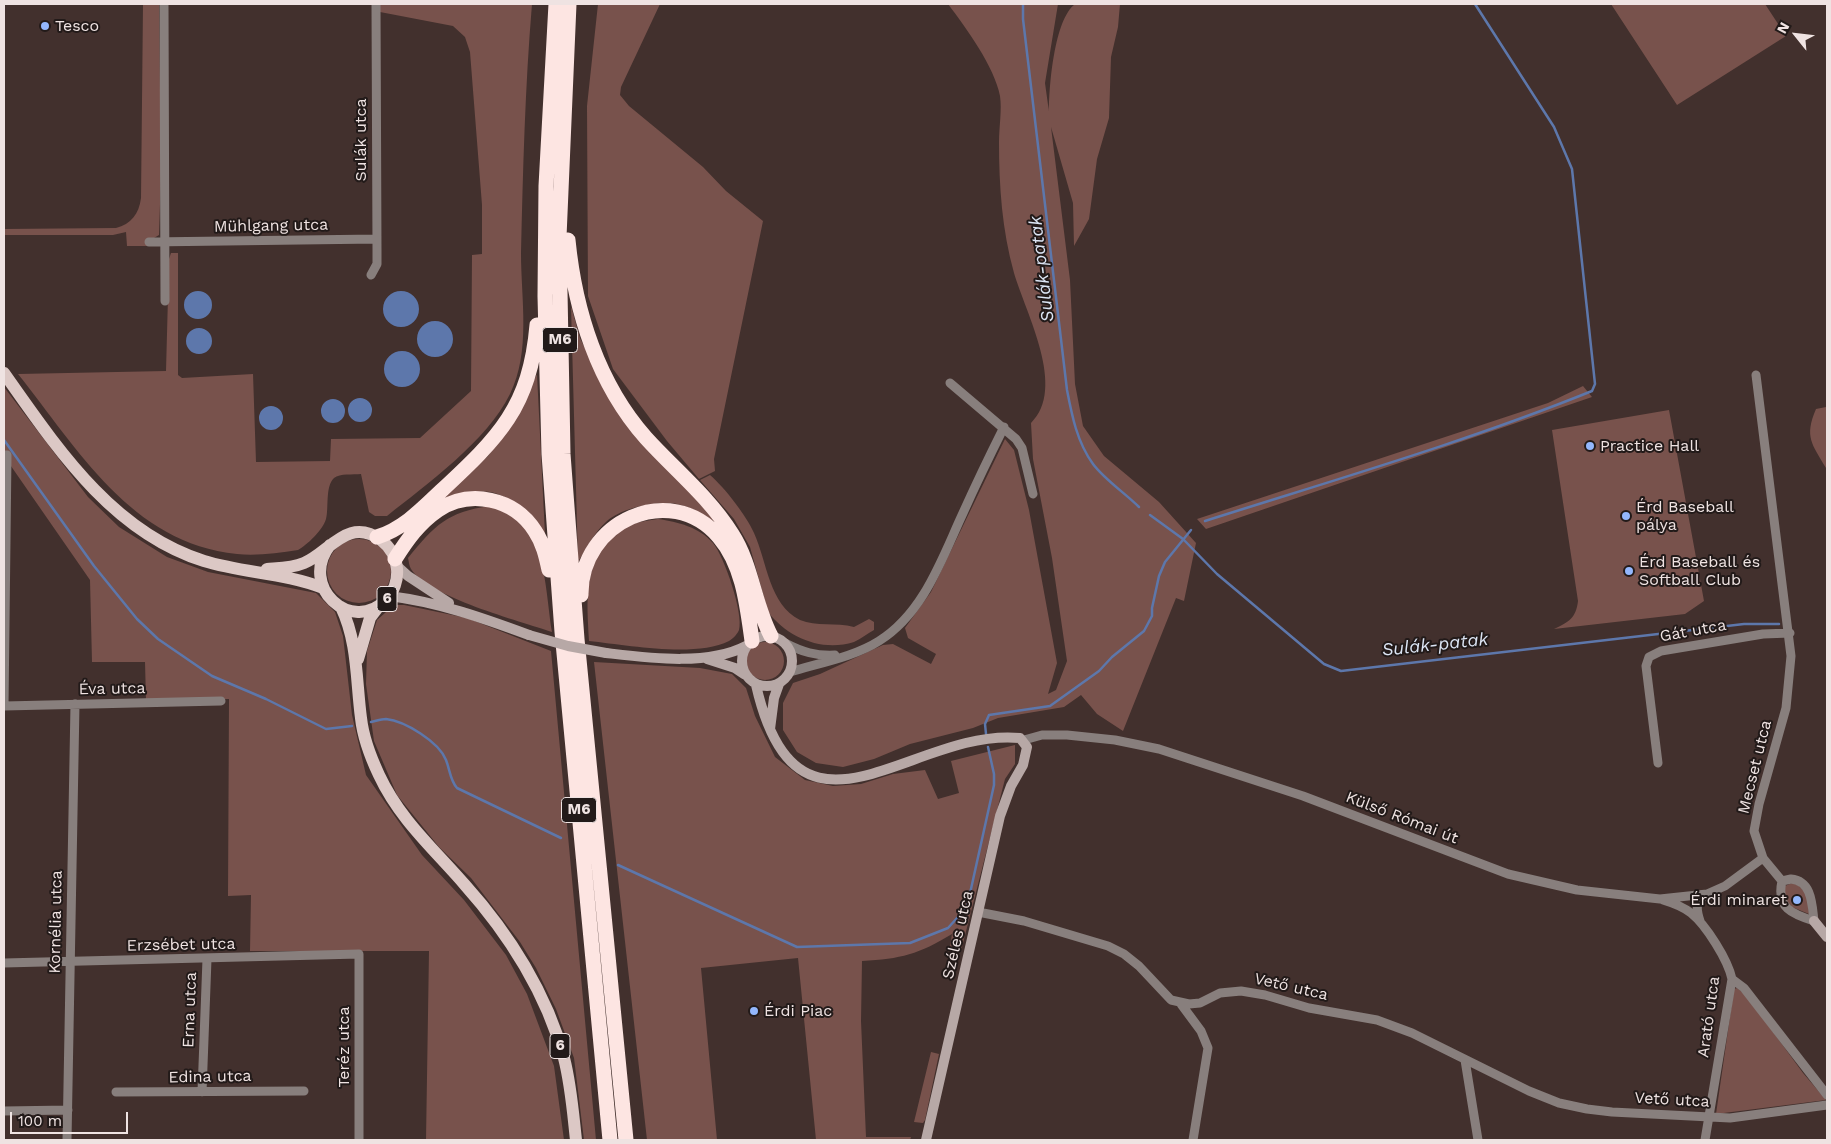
<!DOCTYPE html>
<html>
<head>
<meta charset="utf-8">
<style>
	body { margin:0 }
	#map { position:relative; width:1831px; height:1144px; overflow:hidden; background:#42302d; font-family:"Work Sans",sans-serif }
	canvas { display:block }
	.frame { position:absolute; inset:0; border:5px solid #efe3e2; pointer-events:none }
	.north { position:absolute; left:1771px; top:10px; width:50px; height:50px; -webkit-text-stroke:4px #221a19; paint-order:stroke; rotate:299deg; font-size:14px; font-weight:700; line-height:20px; text-align:center; color:#efe3e2 }
	.north::after { content:''; display:block; margin:auto; width:18px; height:22px; background:#efe3e2; clip-path:polygon(50% 0,100% 100%,50% 72%,0 100%) }
	.scale { position:absolute; left:10px; top:1112px; width:118px; height:22px; box-sizing:border-box; border:2px solid #efe3e2; border-top:0; padding-left:6px; font-size:15px; line-height:18px; white-space:nowrap; color:#efe3e2; -webkit-text-stroke:4px #221a19; paint-order:stroke }
</style>
</head>
<body>
<div id="map">
<canvas width="1831" height="1144"></canvas>
<div class="frame"></div>
<div class="north">N</div>
<div class="scale">100 m</div>
</div>
<script>
const g = document.querySelector('canvas').getContext('2d');
g.lineJoin = 'round';
function paint(path, color) {
  g.fillStyle = color;
  g.fill(path, 'evenodd');
}
function trace(path, color, width, dash) {
  g.strokeStyle = color;
  g.lineWidth = width;
  g.lineCap = dash ? 'butt' : 'round';
  g.setLineDash(dash || []);
  g.stroke(path);
}
function drawText(font, color, halo, rows, align = 'center') {
  g.font = font + ' "Work Sans",sans-serif';
  g.lineWidth = 4;
  g.setLineDash([]);
  g.textBaseline = 'middle';
  g.strokeStyle = halo;
  g.fillStyle = color;
  for (const [text, x, y, turn = 0] of rows) {
    g.save();
    g.translate(x, y);
    g.rotate((+turn || 0) * Math.PI / 180);
    g.textAlign = isNaN(turn) ? turn : align;
    if (halo) g.strokeText(text, 0, 0);
    g.fillText(text, 0, 0);
    g.restore();
  }
}
paint(new Path2D(`
	M143,4H159L161,174L159,235L154,238L149,246H127L126,232L113,235H4V229L116,228C131,224 139,214 141,198Z
	M380,4H532C525,87 523,170 521,253C521,300 531,351 510,394C487,441 427,484 387,516H375L369,512L361,474C353,475 340,473 334,478C325,486 329,509 326,519C323,530 307,545 298,550C278,553 257,556 237,554C131,543 78,449 18,374L166,371L169,259L171,253H178V375L182,378L253,374L256,462L330,461L331,439L420,438L471,391L472,255L482,254V205L470,52L465,37L453,26L380,12Z
	M598,4H660L621,87L620,95L629,106L703,167L726,191L763,221L714,459L715,471L699,479L667,441L613,369L588,296L587,106Z
	M948,4H1058L1045,83L1049,112C1049,87 1054,20 1075,4H1120L1118,27L1111,57L1109,118L1097,159L1089,219L1074,246L1073,203L1051,127L1070,280L1075,384L1083,426L1104,456L1159,502L1196,543L1184,601L1176,598L1123,731L1097,714L1081,695L1064,707L998,718L973,728L910,744L874,759L843,767L816,763L797,752L783,730V703L793,683L820,674L883,645L893,644L931,664L936,654L908,638L905,628L931,592L1005,439L1014,450L1029,510L1057,663L1048,694L1056,690L1067,661L1052,558L1033,459L1031,423C1067,388 1026,314 1014,273C1002,230 999,186 999,142C999,127 1002,110 1000,96C994,66 966,28 948,4Z
	M1611,4H1765L1786,36L1677,105Z
	M571,306L580,338L596,371L686,488L718,524C706,516 692,507 677,504C659,500 621,508 607,521C594,533 587,547 578,562Z
	M537,374L545,535C527,515 507,487 476,492C462,495 446,503 432,508L488,456L512,425Z
	M1583,386L1592,397L1206,529L1197,519L1548,403Z
	M4,387L88,497L119,527L167,557L208,572L316,593L335,612L343,636L352,715L366,775L422,855L464,900L506,955L527,994L554,1066L564,1140H426L429,951H250L251,895L228,896L229,699L146,700L145,662H92L90,580L4,456Z
	M1826,407L1827,408L1826,468C1812,444 1804,437 1816,409Z
	M1669,410L1704,601L1685,614L1554,629C1569,622 1576,618 1578,601L1552,430Z
	M710,475C725,488 746,515 754,533C767,561 769,605 800,620C816,627 836,622 854,627L869,619L874,622V630C868,633 861,639 854,642C822,652 788,638 768,612L750,547L734,519L700,480Z
	M490,506C503,511 516,516 526,528C546,551 547,603 552,632C520,621 428,597 411,569C409,566 409,562 408,558C435,525 447,512 490,506Z
	M658,519C678,522 699,527 713,543C724,556 744,614 739,630C738,633 733,639 729,641C695,658 627,645 589,641C587,600 582,561 618,531C628,523 646,521 658,519Z
	M327 571a32 32 0 1 1 64 0a32 32 0 1 1-64 0Z
	M394,605H404L467,618L551,651L596,1140H584L574,1058L556,1009L536,968L520,942L471,878L439,847L397,795L374,741L366,684L367,651L377,620Z
	M746 661a19 19 0 1 1 38 0a19 19 0 1 1-38 0Z
	M594,662L700,668L732,674L746,688L755,716L775,757L805,780L833,786L861,784L893,774L925,770L938,799L959,793L951,761L1015,745V764L1005,779L961,951L950,947L952,934C919,954 901,959 862,961L861,1021L866,1137H911L910,1140H816L798,958L701,968L717,1140H647Z
	M1792,883C1806,886 1809,900 1809,914L1792,907L1785,899V886Z
	M1737,988L1746,995L1803,1073L1826,1100L1716,1114L1734,989Z
	M931,1052L939,1054L925,1120L923,1123L914,1122Z`), '#78524c');
paint(new Path2D(`
	M383 309a18 18 0 1 1 36 0a18 18 0 1 1-36 0Z
	M184 305a14 14 0 1 1 28 0a14 14 0 1 1-28 0Z
	M417 339a18 18 0 1 1 36 0a18 18 0 1 1-36 0Z
	M186 341a13 13 0 1 1 26 0a13 13 0 1 1-26 0Z
	M384 369a18 18 0 1 1 36 0a18 18 0 1 1-36 0Z
	M348 410a12 12 0 1 1 24 0a12 12 0 1 1-24 0Z
	M321 411a12 12 0 1 1 24 0a12 12 0 1 1-24 0Z
	M259 418a12 12 0 1 1 24 0a12 12 0 1 1-24 0Z`), '#5d77ab');
trace(new Path2D(`
	M1023,4V19L1067,390C1072,416 1077,442 1093,464C1105,480 1125,493 1139,507
	M4,440L94,566L137,619L158,639L212,676L266,699L326,729L352,726
	M1150,515L1183,539L1217,574L1324,664L1341,671L1744,624H1779
	M1205,521C1334,480 1466,442 1592,391L1595,384L1572,169L1554,127L1475,4
	M371,722C376,721 381,719 386,719C405,721 439,742 446,760C450,770 450,780 457,788L561,838
	M986,734L985,724L989,715L1050,706L1099,671L1112,657L1144,631L1152,616V608L1159,576L1165,562L1191,530
	M618,865L797,947L910,943L948,928L967,907L994,785V774L988,747`), '#5d77ab', 2.5);
trace(new Path2D(`
	M164,4L165,301
	M149,242L377,239
	M371,275L377,264V250L376,4
	M1756,375L1791,656L1786,708L1759,804L1754,831L1763,858L1782,881
	M950,383L1016,439L1022,448L1033,494
	M4,455H7L4,706
	M785,643C802,652 816,656 835,655
	M790,672C819,663 854,657 879,641C924,613 942,558 963,513C976,484 990,455 1004,427
	M4,706L221,701
	M1024,740L1042,735H1067L1115,740L1159,749L1303,796L1508,874L1577,890L1660,899L1707,894L1725,886L1763,858
	M1658,763L1646,666L1649,657L1661,651L1763,634L1790,633
	M1791,879C1812,881 1812,904 1814,921C1792,914 1776,908 1782,881Z
	M1663,900C1673,903 1682,906 1691,913C1706,925 1728,960 1732,979L1705,1140
	M978,912L1024,921L1108,946L1124,954L1139,966L1171,1000L1189,1004L1200,1003L1220,993L1241,991L1265,995L1309,1008L1377,1020L1412,1033L1529,1091L1559,1103L1587,1109L1612,1112L1730,1118L1827,1105
	M1700,921C1696,909 1695,901 1707,894
	M4,963L359,954V1140
	M1732,979L1744,988L1827,1095
	M1181,1004L1201,1031L1208,1048L1193,1140
	M1465,1060L1478,1140
	M116,1092L304,1091
	M202,1092L207,959
	M4,1111L68,1110
	M67,1140L75,704`), '#887f7d', 9);
trace(new Path2D(`
	M397,566L408,576L449,603
	M389,596C438,602 483,618 529,635
	M742 661a25 25 0 1 1 50 0a25 25 0 1 1-50 0Z
	M606,653C649,658 708,666 746,646
	M707,659L735,668L744,674
	M756,685C798,868 912,727 1020,738L1027,747L1023,765L1011,786L1000,816L926,1140
	M770,729L774,698L779,684
	M1814,921L1827,937`), '#b7a8a6', 10);
trace(new Path2D(`
	M4,373C57,448 112,532 204,561C243,573 285,573 323,588
	M267,569C279,568 292,568 304,563C330,552 348,516 381,540C390,547 396,557 397,569C398,580 394,592 386,600C351,635 298,586 330,545
	M341,607C358,642 356,680 361,718C363,737 371,758 379,775C400,820 434,849 465,885C509,934 547,994 564,1058C571,1085 573,1113 576,1140
	M358,659L370,618L379,606`), '#dcc8c5', 12);
trace(new Path2D(`
	M556,4L546,186L545,296L549,454L562,632L610,1140
	M569,4L559,237L563,454L577,639L626,1140
	M568,240C575,311 598,384 646,438C675,470 709,497 732,534C752,565 754,604 771,636
	M377,537C403,529 422,509 441,491C499,437 530,407 537,325
	M395,559C407,540 419,523 438,510C470,489 514,498 535,531C543,543 546,556 549,570
	M581,595C580,522 670,480 719,537C743,565 747,605 752,641`), '#fde5e2', 15);
trace(new Path2D(`
	M529,635L568,646L606,653`), '#b7a8a6', 10);
for (const [x, y, r, color] of [
	[45,26,5,"#93b7fd"],
	[1590,446,5,"#93b7fd"],
	[1626,516,5,"#93b7fd"],
	[1629,571,5,"#93b7fd"],
	[1797,900,5,"#93b7fd"],
	[754,1011,5,"#93b7fd"]
]) {
  const dot = new Path2D();
  dot.arc(x, y, r, 0, 2 * Math.PI);
  g.fillStyle = color;
  g.fill(dot);
  trace(dot, '#221a19', 2);
}
for (const [x, y, w] of [
	[560,340,35],
	[387,599,20],
	[579,810,35],
	[560,1046,20]
]) {
  const box = new Path2D();
  box.roundRect(x - w / 2, y - 12.5, w, 25, 4);
  g.fillStyle = '#221a19';
  g.fill(box);
  trace(box, '#efe3e2', 1);
}
drawText('bold 15px', '#efe3e2', null, [
	["M6",560,340],
	["6",387,599],
	["M6",579,810],
	["6",560,1046]
]);
drawText('16px', '#efe3e2', '#221a19', [
	["Tesco",55,26],
	["Practice Hall",1600,446],
	["Érd Baseball",1636,507],
	["pálya",1636,525],
	["Érd Baseball és",1639,562],
	["Softball Club",1639,580],
	["Érdi minaret",1787,900,"right"],
	["Érdi Piac",764,1011]
], 'left');
drawText('16px', '#efe3e2', '#221a19', [
	["Sulák utca",361,140,-90],
	["Mühlgang utca",271,226,-1],
	["Gát utca",1693,631,-10],
	["Éva utca",112,689,-1],
	["Mecset utca",1755,767,-76],
	["Külső Római út",1402,818,21],
	["Kornélia utca",56,922,-89],
	["Széles utca",958,935,-77],
	["Erzsébet utca",181,945,-1],
	["Vető utca",1291,987,13],
	["Erna utca",190,1010,-88],
	["Arató utca",1709,1017,-82],
	["Teréz utca",344,1047,-90],
	["Edina utca",210,1077,-1],
	["Vető utca",1672,1100,3]
]);
drawText('italic 18px', '#dce5f4', '#221a19', [
	["Sulák-patak",1042,269,-97],
	["Sulák-patak",1435,645,-6]
]);
</script>
</body>
</html>
